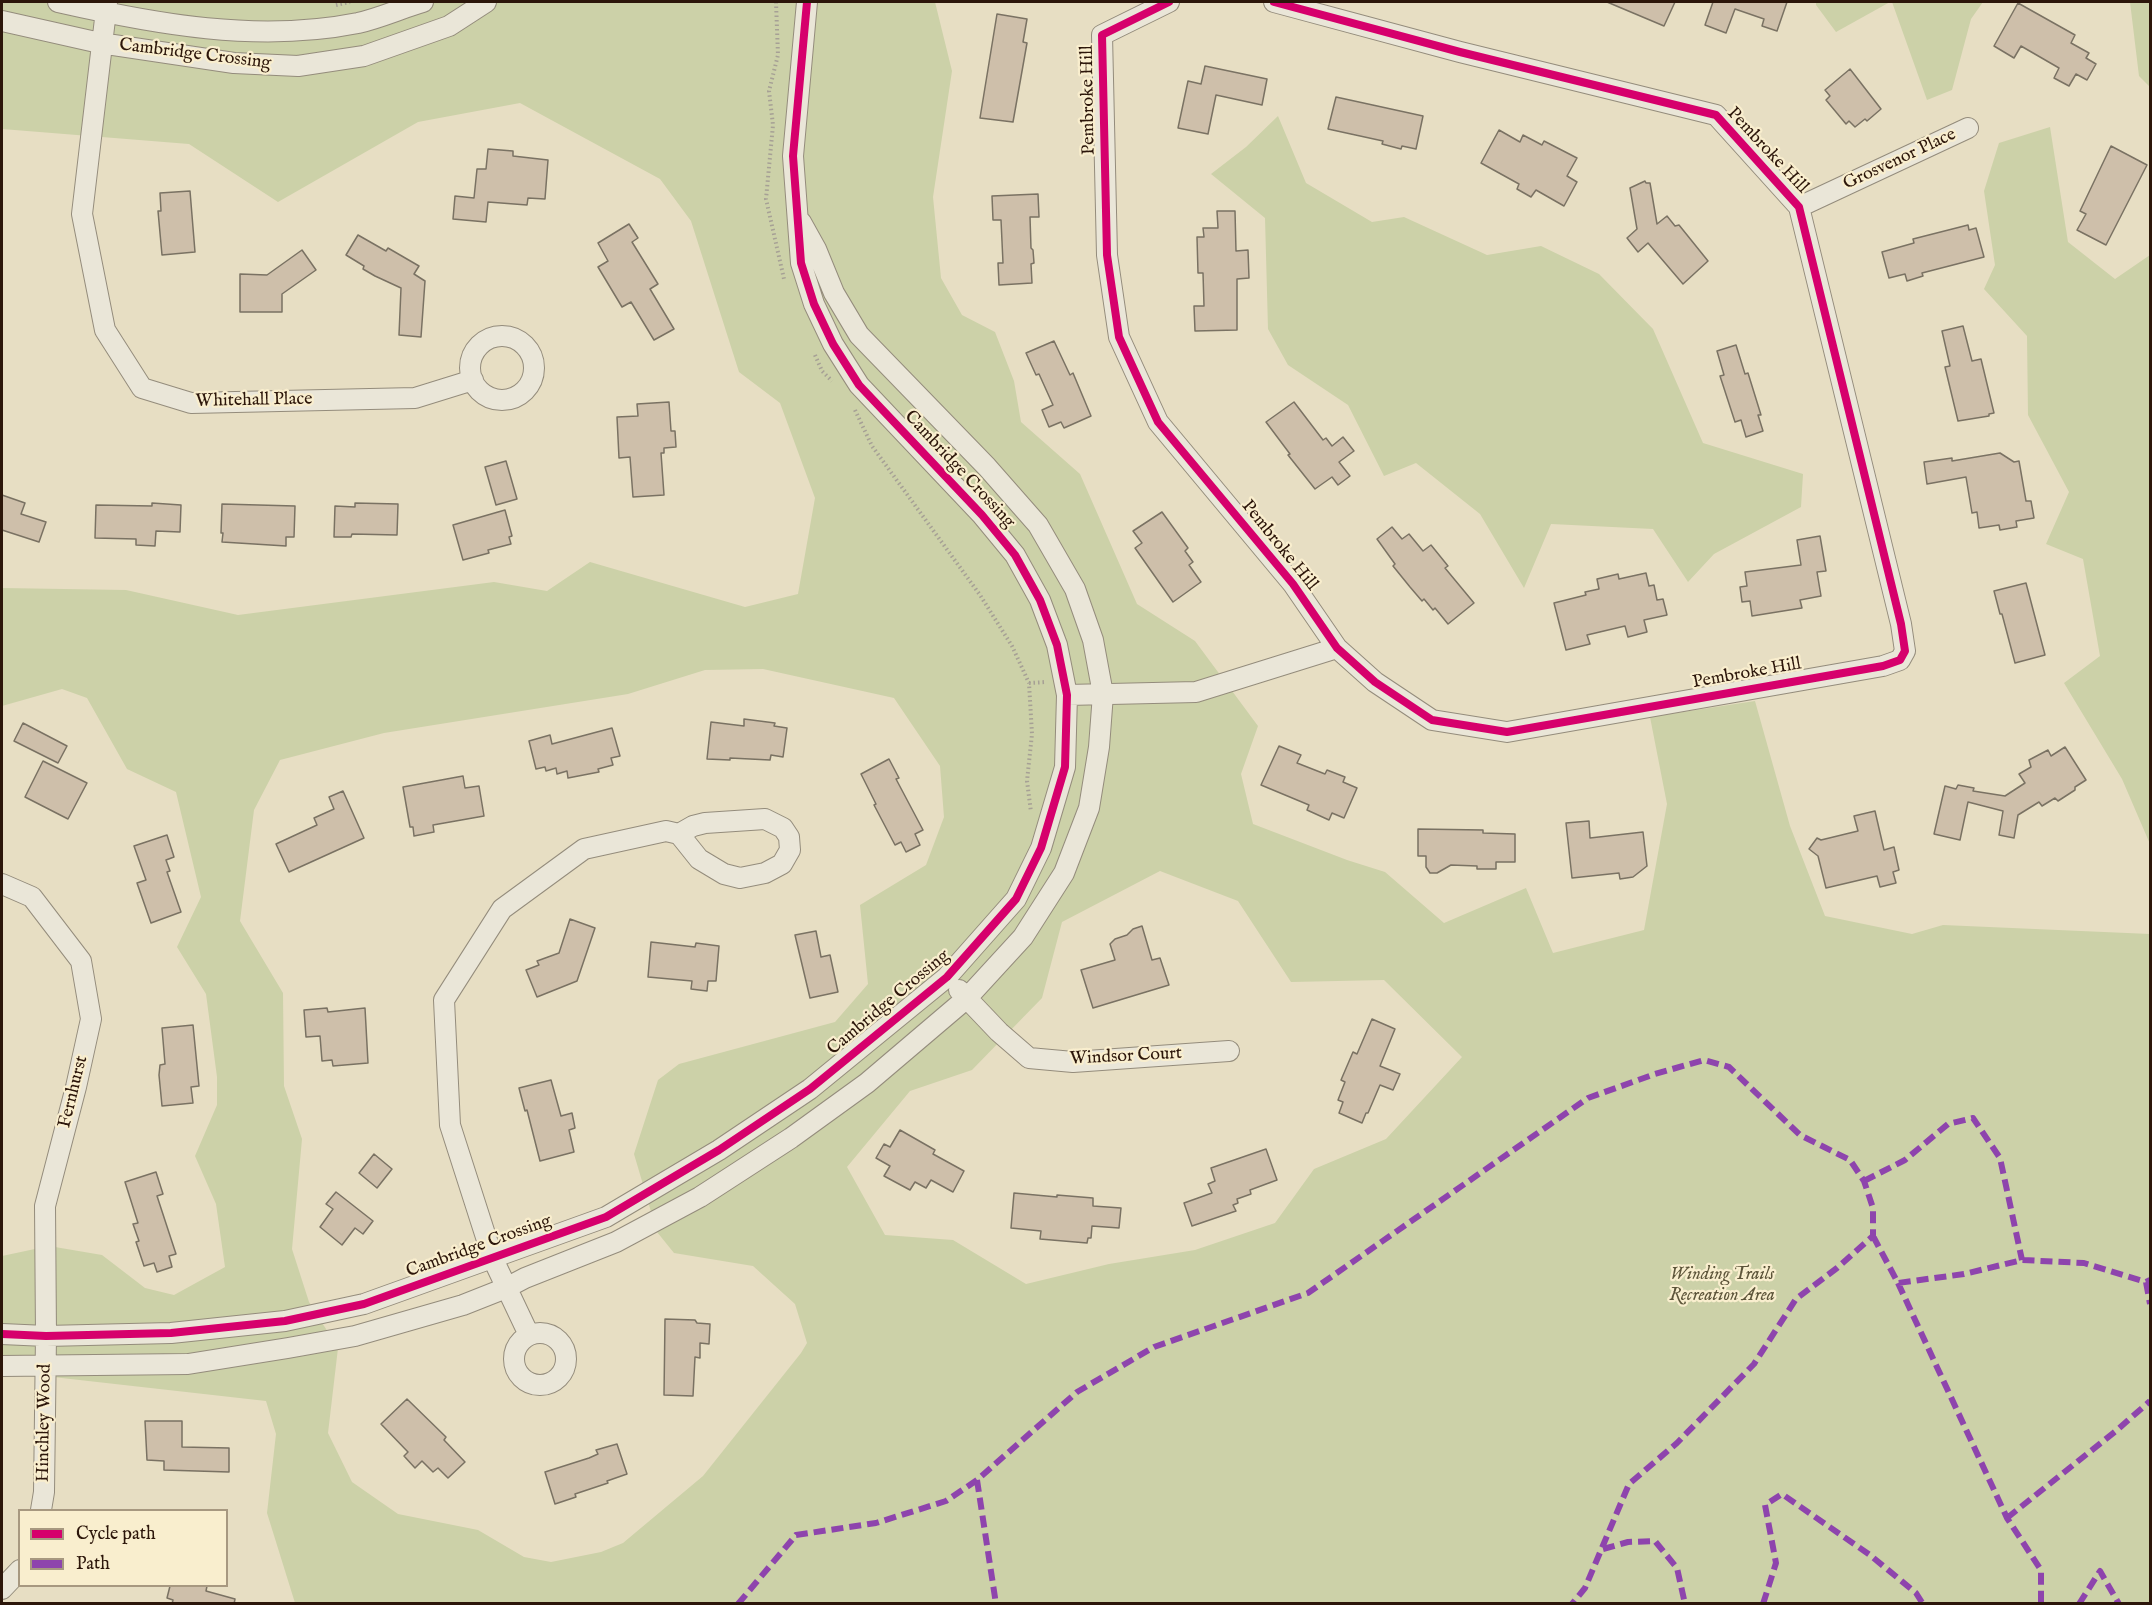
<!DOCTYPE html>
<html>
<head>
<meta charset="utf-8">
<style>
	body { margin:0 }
	#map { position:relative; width:2152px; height:1605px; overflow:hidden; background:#e7dec3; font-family:"IM FELL English",serif }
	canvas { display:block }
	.frame { position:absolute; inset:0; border:3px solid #2c160a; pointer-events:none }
	.legend { position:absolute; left:18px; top:1509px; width:210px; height:78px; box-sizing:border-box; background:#f9eece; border:2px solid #a79880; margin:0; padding:8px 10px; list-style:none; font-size:18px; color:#2c160a }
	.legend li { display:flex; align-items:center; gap:12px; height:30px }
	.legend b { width:30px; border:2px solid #a79880 }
</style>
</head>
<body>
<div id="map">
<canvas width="2152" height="1605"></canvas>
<div class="frame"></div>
<ul class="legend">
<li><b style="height:8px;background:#d6006c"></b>Cycle path</li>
<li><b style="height:8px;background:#8e44ad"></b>Path</li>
</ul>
</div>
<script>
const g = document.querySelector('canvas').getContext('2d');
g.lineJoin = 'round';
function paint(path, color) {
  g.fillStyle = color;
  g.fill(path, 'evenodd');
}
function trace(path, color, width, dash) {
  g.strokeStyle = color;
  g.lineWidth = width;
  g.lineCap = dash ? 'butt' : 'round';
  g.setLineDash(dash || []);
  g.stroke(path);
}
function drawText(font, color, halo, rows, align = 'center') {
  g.font = font + ' "IM FELL English",serif';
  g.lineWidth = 4.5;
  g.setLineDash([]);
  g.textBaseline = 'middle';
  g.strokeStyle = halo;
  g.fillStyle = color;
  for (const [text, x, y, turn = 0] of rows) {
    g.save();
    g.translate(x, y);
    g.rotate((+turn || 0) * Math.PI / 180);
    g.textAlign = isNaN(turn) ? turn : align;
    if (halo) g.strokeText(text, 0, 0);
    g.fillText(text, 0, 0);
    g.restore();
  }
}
paint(new Path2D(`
	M2,2H935L952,71L933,197L941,278L962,315L995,332L1014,381L1021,422L1080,474L1137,604L1195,641L1258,726L1241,774L1253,824L1347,860L1385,872L1444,923L1526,888L1553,953L1644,930L1667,804L1650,717L1755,701L1790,826L1825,916L1912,934L1943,925L2150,934V1603H295L267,1513L276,1434L266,1401L35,1375L2,1376V1256L49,1246L102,1255L145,1288L174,1295L225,1267L216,1204L195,1156L217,1105V1077L206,994L177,947L201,897L176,792L127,769L87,698L62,689L2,706V588L126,590L238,615L494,582L547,591L590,562L745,607L798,594L815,498L780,403L739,372L691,221L660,179L520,103L418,122L278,202L189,144L2,129ZM763,669L894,698L940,766L944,817L926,865L860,905L868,984L835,1022L679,1064L658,1080L634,1154L657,1232L674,1253L753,1266L795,1304L807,1343L801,1353L703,1476L623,1543L601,1552L551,1562L524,1557L478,1530L398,1514L352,1482L328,1433L338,1348L309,1302L292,1249L302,1139L284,1086L283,993L240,921L254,810L280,760L384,733L628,694L705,670ZM1160,871L1238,901L1291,982L1384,980L1462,1057L1386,1139L1314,1169L1275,1223L1195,1250L1109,1264L1026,1284L953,1240L885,1235L847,1167L910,1091L972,1070L1042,998L1062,922Z
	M1816,2H1890L1836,32L1816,5Z
	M1892,2H1983L1971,19L1952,90L1927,100Z
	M2130,2H2150V87L2139,76Z
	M1278,116L1306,183L1372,222L1404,217L1487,255L1541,246L1599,274L1653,329L1703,443L1803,474L1801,507L1714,554L1688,582L1653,529L1551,524L1524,588L1480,514L1416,463L1384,476L1348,405L1288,365L1268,329L1265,218L1211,174L1246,147Z
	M2050,127L2068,242L2115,279L2150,255V844L2122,779L2064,683L2100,656L2083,559L2046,544L2069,492L2028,415L2027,336L1984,289L1995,265L1984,191L1999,143Z`), '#ccd1a8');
const building = new Path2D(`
	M1607,2H1675L1664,26Z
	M1713,2H1787L1777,31L1762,26L1764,19L1735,9L1726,33L1705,25Z
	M2018,3L2075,35L2071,43L2089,53L2086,58L2096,64L2087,80L2076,74L2069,86L2054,78L2059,68L2021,46L2014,58L1994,46Z
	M997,14L1027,19L1023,42L1027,43L1013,122L980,118Z
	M1205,66L1267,79L1262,105L1216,95L1208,134L1178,128L1188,81L1201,84Z
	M1850,69L1881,109L1867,121L1865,119L1855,127L1849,121L1846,124L1826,100L1830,96L1825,90Z
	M1336,97L1423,116L1416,149L1402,146L1401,149L1382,144L1383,141L1328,129Z
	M1499,130L1520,142L1523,135L1542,145L1544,141L1577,158L1567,176L1577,182L1564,206L1536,190L1531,197L1517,189L1519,184L1481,163Z
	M2111,146L2147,165L2106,245L2077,230L2086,214L2080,211Z
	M488,149L513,151V156L548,160L545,199L528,198L527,205L488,202L486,222L453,219L455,196L474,198L477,169H486Z
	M1645,181L1646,183H1650L1657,224L1667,216L1675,226L1679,225L1708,261L1683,284L1648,243L1638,252L1627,238L1637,229L1630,188Z
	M190,191L195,252L162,255L158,211H161L160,193Z
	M1038,194L1039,217H1030L1031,248L1033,250L1034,263L1031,264L1032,283L999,285L998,263H1003L1001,220H993L992,196Z
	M1217,211H1235L1236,251L1248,250L1249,278L1237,279V330L1195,331L1194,306H1204L1203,273H1198L1197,237H1204L1203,228H1218Z
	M629,224L638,238L632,242L658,284L650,289L674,329L654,340L631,302L622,307L598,267L608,261L598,243Z
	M1968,225L1969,230L1976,228L1984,257L1922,273L1923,276L1907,281L1905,274L1889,278L1882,252L1914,243L1913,239Z
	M358,235L386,251L388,248L419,266L414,274L425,281L421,337L399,335L401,288L375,276L363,269L364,266L346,255Z
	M302,250L316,270L282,294V312H240V274L267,275Z
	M1963,326L1972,361L1981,359L1994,413L1989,414V416L1958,421L1945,367L1950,366L1942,331Z
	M1054,341L1070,375L1073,373L1091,416L1064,428L1061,422L1049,427L1042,410L1053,405L1039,374L1036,375L1026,353Z
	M1736,345L1745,374L1748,373L1761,415H1758L1763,431L1746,437L1741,420L1735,422L1720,376L1724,375L1717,351Z
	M669,402L671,431H675L676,447L664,448V453H661L664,495L633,497L630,457L619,458L617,417L638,416L637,404Z
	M1294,402L1323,440L1326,438L1332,446L1343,437L1354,451L1339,462L1350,476L1338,485L1332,477L1315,489L1288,455L1290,454L1266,422Z
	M2000,453L2014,462L2019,461L2026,501H2031L2034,518L2016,521L2017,527L2000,530L1999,525L1979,528L1977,512L1972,513L1966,477L1927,484L1924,462L1952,458V461Z
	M506,461L517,499L496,505L485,467Z
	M2,495L25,503L21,514L46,522L39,542L2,530Z
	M152,503L181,505L180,532L156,531L155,546L136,545V539L95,538L96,505L152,506Z
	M355,503L398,504L397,535L352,534L351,537H334L335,506L355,507Z
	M222,504L295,506L294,537H286V546L222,542L223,533H221Z
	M505,510L512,536L509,537L511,544L488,550L489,553L463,560L453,525Z
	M1162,512L1188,548L1185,551L1193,562L1189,565L1201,582L1173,602L1135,548L1142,543L1133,531Z
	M1392,527L1402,539L1409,534L1423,551L1431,545L1448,566L1445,568L1474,603L1448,624L1435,608L1433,610L1424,599L1422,601L1410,587L1393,566L1395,564L1377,539Z
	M1820,536L1826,571L1817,572L1821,596L1800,600L1802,608L1752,616L1750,601L1742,602L1740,587L1747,586L1745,572L1801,565L1797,540Z
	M1646,573L1649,586L1654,585L1657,600L1663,599L1667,615L1644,620L1647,632L1628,637L1625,626L1587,635L1590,644L1566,650L1554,603L1586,595L1585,592L1599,589L1597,579L1618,574L1619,579Z
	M2026,583L2045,655L2015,663L2002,614H2000L1994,591Z
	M744,719L775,723L774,726L787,728L783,757L771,755L770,760L730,758V760L707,759L711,722L744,726Z
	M23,723L67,746L58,763L14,741Z
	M612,728L620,756L611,758L613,765L598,769L599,772L568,778L567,771L557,774L556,768L546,771L545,767L536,769L529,741L550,735L552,744Z
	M1279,746L1301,755L1297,763L1325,774L1327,770L1345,777L1343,782L1357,788L1344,818L1332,813L1329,820L1307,810L1309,805L1261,785Z
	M2065,747L2086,780L2075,787V790L2058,801L2055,798L2042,806L2039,802L2018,815L2014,838L1999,835L2003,811L1968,802L1960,840L1934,834L1945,786L1956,789L1958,785L1974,788L1973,791L2005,796L2025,783L2019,774L2031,767L2029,760L2048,750L2051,756Z
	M889,759L899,778L896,779L923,830L915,834L920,845L906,852L901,842L895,845L874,805L876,804L861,774Z
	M43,761L87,783L68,819L25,797Z
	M463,776L465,788L479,786L484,816L433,825L434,832L414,836L413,827H410L403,787Z
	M343,791L364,838L289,872L276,844L317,825L314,818L334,809L329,797Z
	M1875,811L1884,850L1894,847L1899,870L1893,872L1896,883L1880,887L1877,876L1826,888L1818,856L1809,849L1817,838L1821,840L1858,831L1854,816Z
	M1589,821L1590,838L1643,832L1647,866L1633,877L1620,879L1619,873L1572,878L1566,823Z
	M1418,829L1483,830V833L1515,834V862H1496V869H1477V866L1451,865L1437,873H1430L1426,867V856H1418Z
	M167,835L174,857L166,860L170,871L167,872L181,912L151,923L137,883L146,880L134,846Z
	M570,919L595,928L577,981L537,997L526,970L539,965L537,961L559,953Z
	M1142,926L1152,960L1160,958L1169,985L1093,1008L1081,970L1115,960L1110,944L1115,939L1127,935L1133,929Z
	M816,931L821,957L830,955L838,992L810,998L795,935Z
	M651,942L695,947L696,943L719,946L716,981H708L707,991L691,989L692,981L648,977Z
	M327,1008L328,1012L365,1008L368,1063L333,1066L332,1060L322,1061L320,1036L306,1037L304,1010Z
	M1372,1019L1395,1029L1380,1066L1400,1074L1393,1090L1380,1085L1368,1113H1366L1362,1123L1339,1113L1343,1102L1338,1100L1345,1082L1341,1080L1353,1052L1357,1054Z
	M193,1025L199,1086L191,1087L193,1103L162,1106L159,1075L160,1065L165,1064L162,1028Z
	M551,1080L561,1116L572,1113L575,1128L569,1130L574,1152L540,1161L527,1110L525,1111L519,1088Z
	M900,1130L935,1150L933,1154L964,1171L953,1192L931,1180L926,1188L915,1182L910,1190L884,1176L890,1166L876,1158L884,1144L890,1147Z
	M1266,1149L1277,1180L1250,1190L1251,1194L1237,1199L1238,1203L1233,1205L1236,1211L1192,1226L1184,1203L1212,1193L1208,1184L1215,1181L1211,1168Z
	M374,1154L392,1169L377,1188L359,1173Z
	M156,1172L163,1194L157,1196L176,1254L169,1256L172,1267L157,1272L154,1263L144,1266L136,1242L139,1241L133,1224L138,1223L125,1182Z
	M336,1192L373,1221L363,1234L355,1228L342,1245L320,1227L333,1209L326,1204Z
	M1014,1193L1057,1197V1195L1093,1198V1206L1121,1208L1119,1228L1092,1226L1091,1238H1088L1087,1243L1040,1239L1041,1231L1011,1228Z
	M665,1319L695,1320L697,1323L710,1324L709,1344L700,1343V1358L695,1357L693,1396L664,1395Z
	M407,1399L446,1437L444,1440L465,1462L448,1478L438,1468L433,1472L422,1461L415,1468L404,1456L408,1452L381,1424Z
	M145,1421H182V1447L229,1448V1472L164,1470V1461L147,1460Z
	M617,1444L627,1474L607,1481L608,1483L575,1494L576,1497L555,1504L545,1472L589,1458L598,1454L596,1450Z
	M170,1586H207L206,1591L235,1599L234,1604H172L173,1600L167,1598Z`);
paint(building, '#cebfaa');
trace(building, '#7a7263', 1.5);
const minor = new Path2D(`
	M58,2C155,24 258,43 358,23C380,18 402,8 423,2
	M107,2L82,214L105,330L142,388L191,403L415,398L473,380
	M1169,2L1102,35L1107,255L1119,337L1158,422L1293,584L1337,648L1375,682L1432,720L1507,732L1883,666L1900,660L1905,651L1901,624L1799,207L1716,115L1460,52L1274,2
	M2,21L100,43L234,63L298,66L364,56L449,26L486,2
	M1799,207L1968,128
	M470 368a32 32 0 1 1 64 0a32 32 0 1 1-64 0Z
	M1067,695L1196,692L1337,648
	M2,884L32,897L81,961L91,1019L76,1087L45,1206L46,1336L44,1492L41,1510
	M959,990L999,1032L1029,1058L1073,1062L1229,1051
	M514 1359a26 26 0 1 1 52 0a26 26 0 1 1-52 0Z
	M2,1334L46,1336L171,1333L285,1321L364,1304L606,1217L719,1150L810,1089L947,977L1016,899L1041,848L1065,767L1067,695L1057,645L1040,600L1015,555L982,515L859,385L833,344L814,304L801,263L793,156L807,2
	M529,1335L493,1259L450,1125L444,1000L502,909L584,849L666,831L679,834L699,859L724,874L740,878L765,873L782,864L790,850L789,837L783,828L765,819L705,823L693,826L679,834
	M2,1366L188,1364L288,1348L355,1336L463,1305L506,1288L525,1278L616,1242L700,1197L791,1138L867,1083L967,998L1023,937L1064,873L1089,808L1099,747L1103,694L1093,640L1075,589L1038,525L987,467L859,335L834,293L816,249L801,222
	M2,1589L20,1570`);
trace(minor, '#948c7c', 22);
trace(new Path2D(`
	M776,2L778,55L769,91L773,125L766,199L784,279
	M336,5L350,2
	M815,355L822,371L832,381
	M855,410L872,446L980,595L1012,646L1029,683L1032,734L1027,781L1031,812
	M1029,683L1046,682`), '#a6a095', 4, [1.5, 3]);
trace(minor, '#eae6d8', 20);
trace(new Path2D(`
	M1864,1181L1905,1160L1948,1124L1973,1118L2000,1158L2022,1260
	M1873,1236L1898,1283L1964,1274L2022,1260L2084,1263L2146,1282L2150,1280
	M2146,1282L2150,1304
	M1898,1283L2007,1518L2041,1570V1604
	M977,1480L996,1604
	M2007,1518L2117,1430L2150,1401
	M1603,1549L1628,1542L1655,1541L1677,1568L1685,1604
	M738,1604L796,1535L876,1523L946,1501L977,1480L1077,1392L1154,1347L1308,1293L1588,1098L1655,1074L1704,1060L1729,1067L1800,1135L1850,1160L1864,1181L1873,1208V1236L1837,1268L1796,1299L1754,1364L1677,1443L1629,1484L1585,1588L1572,1604
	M1763,1604L1776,1563L1765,1505L1782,1494L1870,1555L1916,1593L1923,1604
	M2079,1604L2100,1571L2119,1604`), '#8e44ad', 6, [12, 6]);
trace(new Path2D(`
	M1169,2L1102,35L1107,255L1119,337L1158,422L1293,584L1337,648L1375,682L1432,720L1507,732L1883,666L1900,660L1905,651L1901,624L1799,207L1716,115L1460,52L1274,2
	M2,1334L46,1336L171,1333L285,1321L364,1304L606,1217L719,1150L810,1089L947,977L1016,899L1041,848L1065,767L1067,695L1057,645L1040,600L1015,555L982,515L859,385L833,344L814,304L801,263L793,156L807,2`), '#d6006c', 8);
drawText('18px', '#2c160a', '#f9eece', [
	["Cambridge Crossing",195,55,7],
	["Pembroke Hill",1089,100,-91],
	["Pembroke Hill",1767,151,47],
	["Grosvenor Place",1900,160,-25],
	["Whitehall Place",254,401,-1],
	["Cambridge Crossing",959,470,47],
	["Pembroke Hill",1279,546,51],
	["Pembroke Hill",1747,674,-10],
	["Cambridge Crossing",889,1003,-40],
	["Windsor Court",1126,1057,-3],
	["Fernhurst",74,1092,-76],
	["Cambridge Crossing",479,1247,-20],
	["Hinchley Wood",45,1423,-89]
]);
drawText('italic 18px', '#5c5439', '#f9eece', [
	["Winding Trails",1722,1275],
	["Recreation Area",1722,1296]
]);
</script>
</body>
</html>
